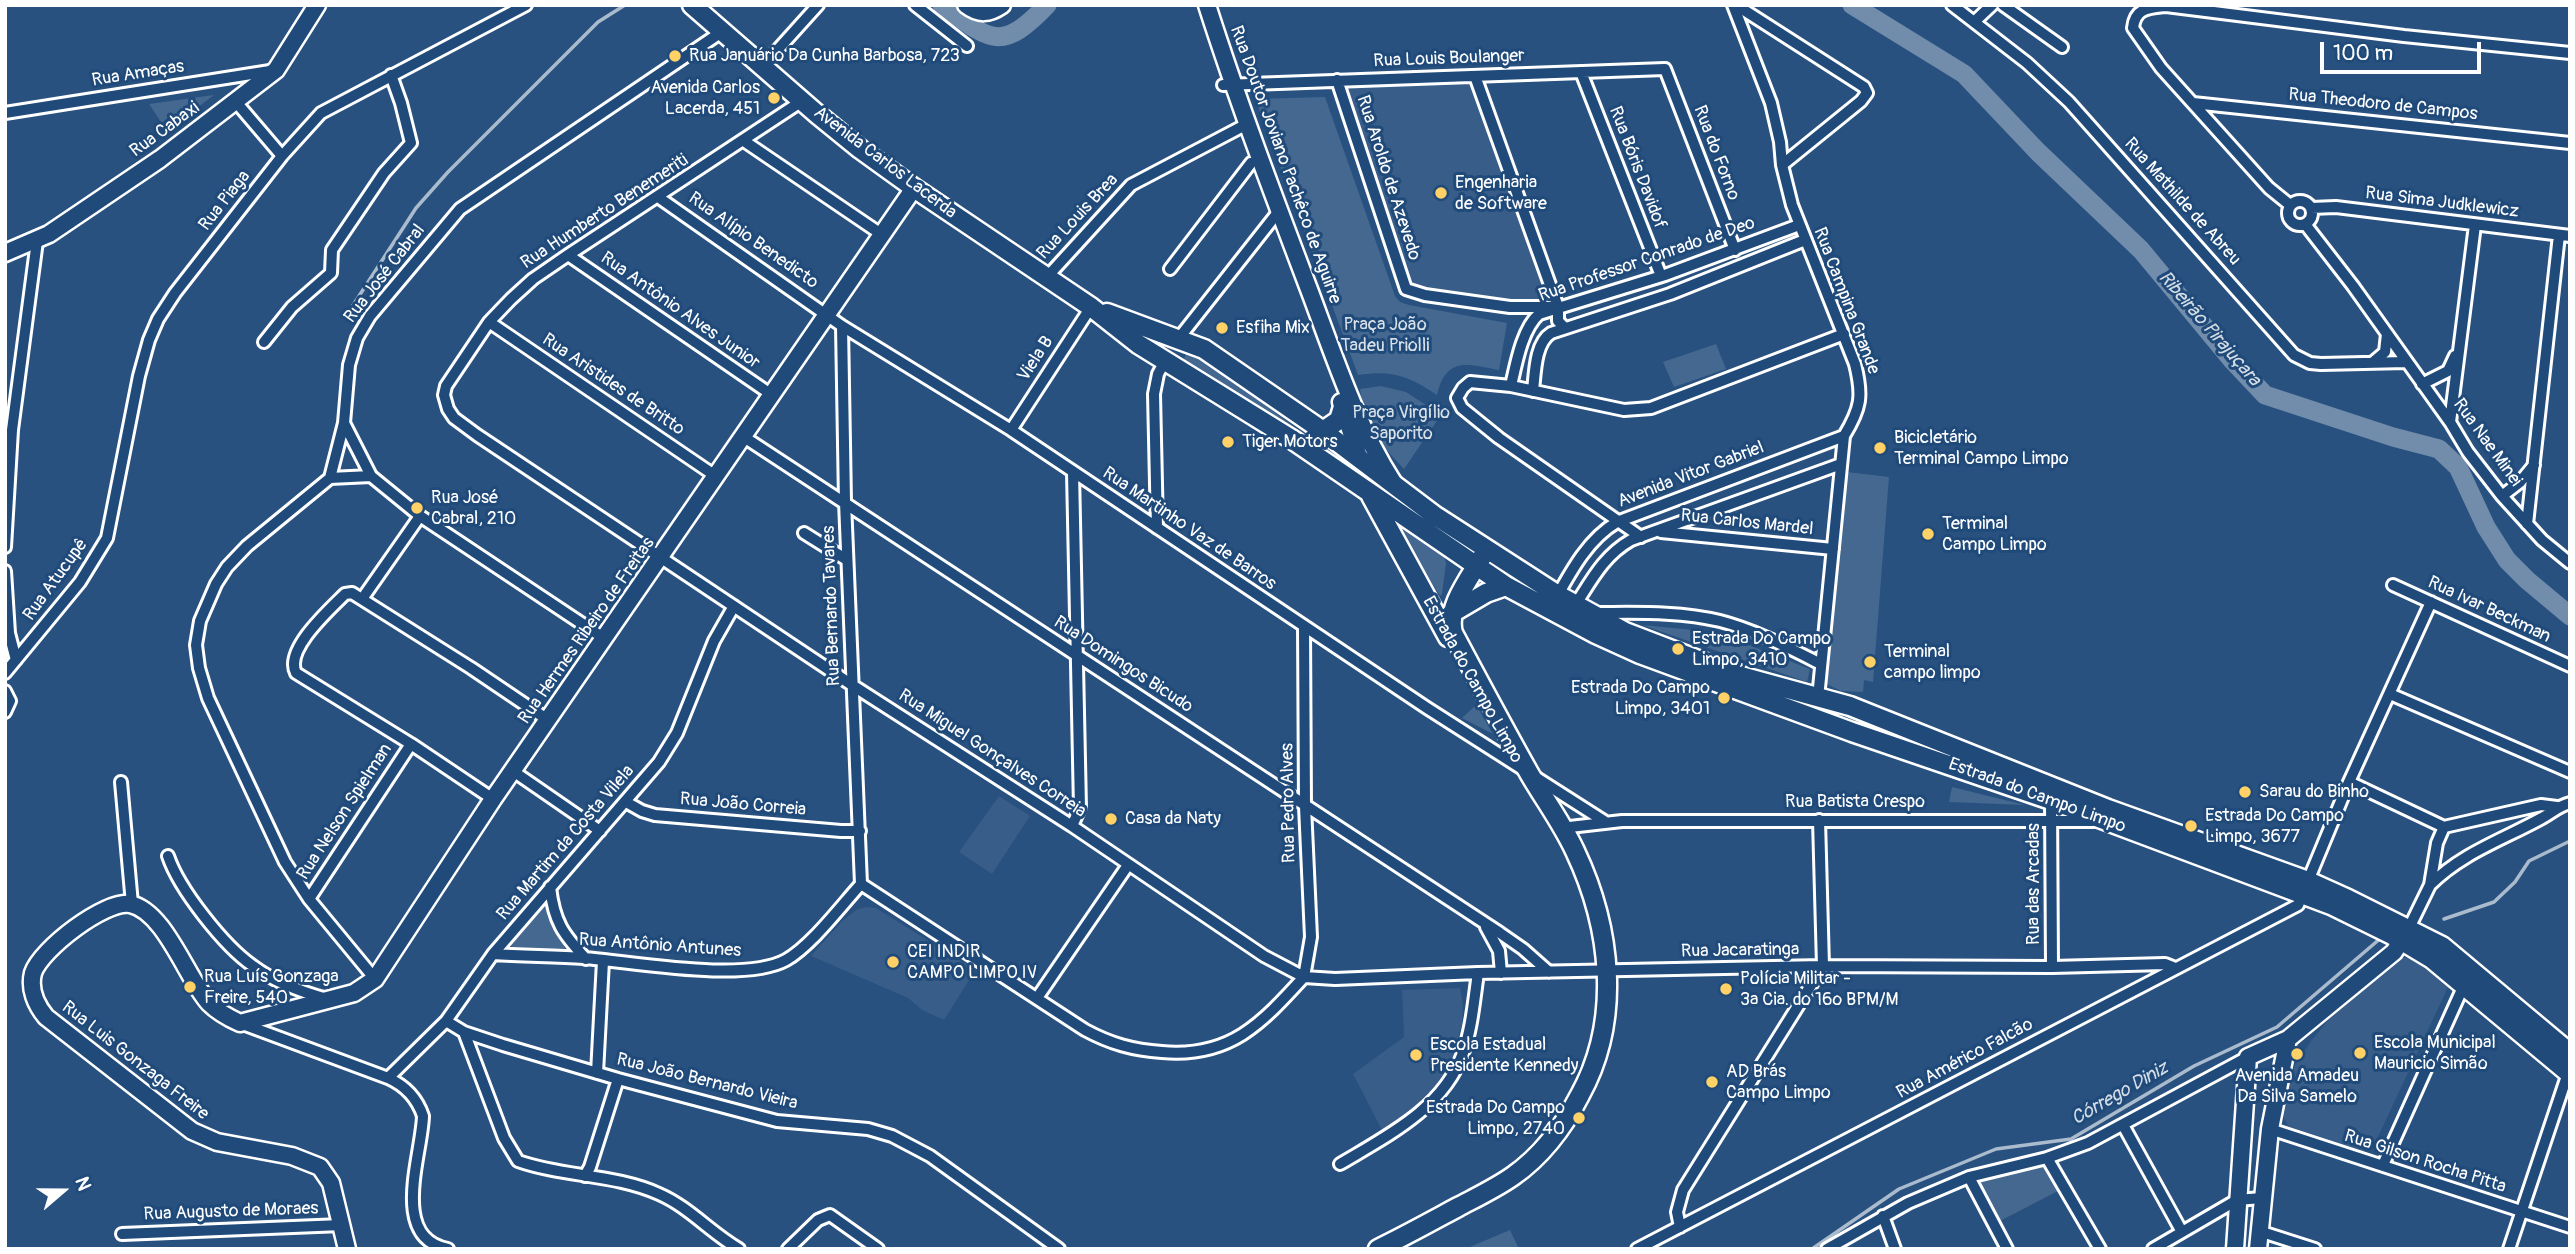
<!DOCTYPE html>
<html>
<head>
<meta charset="utf-8">
<style>
	body { margin:0 }
	#map { position:relative; width:2575px; height:1254px; overflow:hidden; background:#28517f; font-family:Pangolin,sans-serif }
	canvas { display:block }
	.frame { position:absolute; inset:0; border:7px solid #fff; pointer-events:none }
	.north { position:absolute; left:28px; top:1156px; width:70px; height:70px; -webkit-text-stroke:5px #1f4a7a; paint-order:stroke; rotate:70deg; font-size:19px; font-weight:700; line-height:28px; text-align:center; color:#fff }
	.north::after { content:''; display:block; margin:auto; width:24px; height:32px; background:#fff; clip-path:polygon(50% 0,100% 100%,50% 72%,0 100%) }
	.scale { position:absolute; left:2320px; top:42px; width:161px; height:32px; box-sizing:border-box; border:4px solid #fff; border-top:0; padding-left:9px; font-size:21px; line-height:24px; white-space:nowrap; color:#fff; -webkit-text-stroke:5px #1f4a7a; paint-order:stroke }
</style>
</head>
<body>
<div id="map">
<canvas width="2575" height="1254"></canvas>
<div class="frame"></div>
<div class="north">N</div>
<div class="scale">100 m</div>
</div>
<script>
const g = document.querySelector('canvas').getContext('2d');
g.lineJoin = 'round';
function paint(path, color) {
  g.fillStyle = color;
  g.fill(path, 'evenodd');
}
function trace(path, color, width, dash) {
  g.strokeStyle = color;
  g.lineWidth = width;
  g.lineCap = dash ? 'butt' : 'round';
  g.setLineDash(dash || []);
  g.stroke(path);
}
function drawText(font, color, halo, rows, align = 'center') {
  g.font = font + ' Pangolin,sans-serif';
  g.lineWidth = 6;
  g.setLineDash([]);
  g.textBaseline = 'middle';
  g.strokeStyle = halo;
  g.fillStyle = color;
  for (const [text, x, y, turn = 0] of rows) {
    g.save();
    g.translate(x, y);
    g.rotate((+turn || 0) * Math.PI / 180);
    g.textAlign = isNaN(turn) ? turn : align;
    if (halo) g.strokeText(text, 0, 0);
    g.fillText(text, 0, 0);
    g.restore();
  }
}
paint(new Path2D(`
	M1475,76L1558,307L1406,296L1337,80Z
	M999,796L1030,816L992,874L959,852Z
	M866,907L876,908L972,968L973,974L944,1020L922,1010L908,998L811,956L843,920L858,909Z
	M2403,958H2410L2422,964L2447,981L2449,985L2377,1139L2370,1148L2363,1151L2288,1126L2281,1112L2285,1094L2295,1065L2311,1041L2331,1017L2398,960Z
	M1460,988L1463,1004L1462,1024L1448,1076L1414,1113L1383,1132L1353,1074L1404,1037L1402,990Z`), '#375d88');
paint(new Path2D(`
	M214,95L167,131L149,104Z
	M1325,97L1395,296L1400,302L1409,305L1507,323L1499,370C1468,364 1446,356 1437,395C1408,376 1393,370 1358,375L1255,99Z
	M1716,344L1726,369L1674,387L1663,362Z
	M1189,346L1329,454L1330,460L1266,414L1183,362Z
	M1381,386L1406,392L1441,415L1404,469L1379,442L1361,395L1360,389Z
	M1847,472L1889,477L1873,682L1864,680L1863,692L1841,691L1827,684Z
	M1400,526L1443,551L1446,563L1442,594L1440,596L1399,529Z
	M1642,625L1715,632L1810,669L1807,682Z
	M1476,705L1493,734L1462,718Z
	M1952,787L2025,805L1949,802Z
	M544,902L567,953L507,946Z
	M2045,1162L2058,1191L1996,1223L1974,1177Z
	M1510,1230L1519,1249H1465Z`), '#446890');
trace(new Path2D(`
	M348,313L416,208L448,172L598,22L625,5
	M2444,919L2494,902L2515,882L2529,861L2570,841
	M1812,1249L1899,1189L1996,1149L2071,1139L2194,1066L2277,1027L2382,937`), '#aabbcd', 3.5);
trace(new Path2D(`
	M942,5C991,41 1001,53 1047,5
	M1852,5L1964,74L2038,152L2141,250L2232,360L2265,395L2393,437L2439,449L2458,467L2486,527L2507,560L2527,580L2570,616`), '#718dab', 19);
const street = new Path2D(`
	M915,5L967,46
	M1733,5L1771,103L1780,142L1782,165L1792,205L1855,364C1863,396 1861,408 1844,436L1818,698
	M1736,5L1864,87L1867,93L1861,101L1782,165
	M1952,5L2027,63L2069,102L2294,355L2310,363L2321,364L2406,362
	M2003,5L2062,47
	M1974,22L1992,5
	M763,66L818,5
	M1581,72L1661,276
	M1475,76L1558,307V321L1565,328
	M1337,80L1406,289L1425,295L1510,307H1558
	M1223,85L1665,69L1735,250
	M802,101L568,255L533,279L511,299L489,322L446,386L444,395L448,409L454,418L477,435L852,685L1072,826L1264,956L1304,977L1335,979L1478,973L1823,966L2052,967L2165,964L2175,968
	M236,102L282,156
	M2193,103L2570,143
	M5,113L270,71
	M744,141L881,234
	M658,197L842,326L1011,430L1427,708L1604,821
	M2288 213a12 12 0 1 1 24 0a12 12 0 1 1-24 0Z
	M2290,205L2269,188L2161,68L2133,28C2135,8 2148,8 2166,6L2404,36L2570,53
	M2311,208L2336,207L2570,236
	M2305,224L2353,286L2450,422L2468,452L2502,496L2542,540L2570,563
	M568,255L772,395
	M1170,269L1251,163
	M1047,277L1131,185L1247,124
	M489,322L717,477
	M842,326L845,502L861,884
	M1179,338L1279,211
	M264,342L292,307L331,273L332,250L384,173L411,143L401,103L391,75
	M2372,363L2385,352L2387,334
	M2422,384L2448,371L2455,356
	M1511,386C1516,364 1522,329 1539,314L1665,275L1799,225
	M1533,391C1535,373 1535,343 1551,333L1670,294L1805,240
	M2450,422L2475,225
	M1011,430L1091,307
	M744,437L1500,933L1523,949L1549,972
	M371,476L330,478L247,546L227,567L216,584L200,621L196,645L199,668L208,698L285,862L309,899L375,979
	M330,478L344,423
	M2502,496L2520,482L2534,465
	M2527,524L2559,235
	M1157,528L1154,394L1158,374L1166,359
	M1661,532L1833,549
	M804,533L847,560
	M1641,537L1499,438L1462,408L1457,398L1463,388L1470,382L1511,386L1624,410L1651,408L1844,334
	M5,547L12,430L37,241
	M5,571L9,633L16,660
	M2393,585L2570,666
	M362,599L420,516
	M1555,600C1571,571 1588,539 1617,522L1844,436
	M1574,607C1591,581 1603,556 1631,540L1841,464
	M1595,613C1636,613 1679,611 1720,621C1755,630 1789,648 1821,664
	M1304,626L1305,806L1311,937L1304,977
	M605,639L420,516L371,476L344,423L349,365L357,338L370,316L460,209L723,31
	M5,673L80,582L107,538L139,376L149,340L158,319L175,293L282,156L321,113L526,5
	M5,691L10,701L5,712
	M2390,694L2570,772
	M513,771L600,831
	M121,782L132,904
	M2349,782L2444,827
	M493,799L411,744L296,673C284,650 329,610 345,594L352,593L471,668L548,720
	M2051,800L2052,967
	M626,802L642,811L655,815L841,831H860
	M1072,826L1080,808L1073,472
	M2444,827L2541,805L2557,807
	M1561,828L1622,821H2093
	M168,856C179,889 224,946 253,966C274,982 302,992 327,999
	M861,884L1085,1030C1111,1044 1133,1050 1162,1052C1230,1058 1261,1024 1304,977
	M2430,885C2462,853 2502,840 2542,818C2552,813 2558,806 2570,803
	M550,887C554,922 563,934 586,959
	M309,899L411,744
	M1486,927L1499,951L1501,973
	M2409,928L2430,885L2437,843L2444,827
	M493,954C523,956 554,956 584,958C634,962 744,983 786,960C811,946 841,906 861,884
	M1037,998L1128,865
	M446,1021L464,1032L503,1045L618,1079L777,1121L868,1129L892,1136L930,1156L1059,1249
	M240,1023L388,1078C406,1086 417,1098 423,1116C422,1155 389,1238 448,1249
	M464,1032L504,1138L518,1161C563,1177 615,1174 659,1194C689,1207 711,1233 739,1249
	M597,1073L603,961
	M388,1078L446,1021L493,954L659,762L677,733L714,641L734,606
	M2123,1125L2182,1232
	M2270,1129L2570,1227
	M2047,1158L2100,1249
	M1340,1164C1387,1136 1444,1108 1463,1053C1472,1028 1474,1000 1478,973
	M2383,1165L2464,985
	M585,1176L590,1167L618,1079
	M1969,1177L2007,1249
	M1883,1216L1895,1249
	M1680,1227L1677,1212L1683,1190L1823,966L1819,820
	M2259,1231L2315,1249
	M122,1234L342,1225
	M788,1249L818,1220L830,1215L878,1249
	M1637,1249L2298,905L2349,782L2431,602
	M1827,1249L1908,1203L1969,1177L2047,1158L2088,1143L2248,1057
	M2153,1249L2237,1200L2262,1198
	M2509,1249L2568,1073`);
const secondary = new Path2D(`
	M966,5C979,15 989,14 1002,5
	M1207,5C1238,102 1274,197 1310,292C1334,356 1356,424 1393,482
	M5,253L49,234L160,159L276,70L317,5
	M1341,402L1360,460
	M347,1249L331,1183L320,1167L292,1156L217,1142L192,1131L46,1017C36,1005 29,989 33,973C41,949 105,900 130,904C165,911 187,979 209,1003C218,1012 229,1018 240,1023L354,993L375,979L493,799L914,188
	M2235,1249L2248,1057L2288,1039L2394,952L2408,930
	M2258,1249L2270,1129L2288,1039`);
const primary = new Path2D(`
	M692,5L817,114L860,149L914,188L1091,307L1138,344L1293,440L1506,586L1596,634L1640,654L1852,732L2051,800L2331,905L2392,935L2432,959L2570,1074
	M1107,313L1204,349L1323,431L1434,515L1558,595L1625,632L1737,675L1850,706L2108,809L2308,881L2348,899L2442,946L2570,1053
	M1323,431L1339,420L1343,407
	M1371,496L1448,637
	M1452,613L1486,593L1506,586
	M1378,1249C1405,1236 1432,1221 1458,1207C1477,1197 1496,1188 1513,1176C1543,1155 1564,1126 1580,1095C1622,1019 1611,927 1575,851C1562,823 1544,799 1529,773C1503,727 1478,680 1453,633C1446,608 1469,579 1482,557`);
trace(street, '#fff', 16);
trace(secondary, '#fff', 21);
trace(primary, '#fff', 23);
trace(street, '#1f4a7a', 10);
trace(secondary, '#1f4a7a', 16);
trace(primary, '#1f4a7a', 18);
for (const [x, y, r, color] of [
	[675,56,7,"#ffd166"],
	[774,98,7,"#ffd166"],
	[1441,193,7,"#ffd166"],
	[1222,328,7,"#ffd166"],
	[1228,442,7,"#ffd166"],
	[1880,448,7,"#ffd166"],
	[417,508,7,"#ffd166"],
	[1928,534,7,"#ffd166"],
	[1678,649,7,"#ffd166"],
	[1870,662,7,"#ffd166"],
	[1724,698,7,"#ffd166"],
	[2245,792,7,"#ffd166"],
	[1111,819,7,"#ffd166"],
	[2191,826,7,"#ffd166"],
	[893,962,7,"#ffd166"],
	[190,987,7,"#ffd166"],
	[1726,989,7,"#ffd166"],
	[2360,1053,7,"#ffd166"],
	[2297,1054,7,"#ffd166"],
	[1416,1055,7,"#ffd166"],
	[1712,1082,7,"#ffd166"],
	[1579,1118,7,"#ffd166"]
]) {
  const dot = new Path2D();
  dot.arc(x, y, r, 0, 2 * Math.PI);
  g.fillStyle = color;
  g.fill(dot);
  trace(dot, '#1f4a7a', 2.5);
}
drawText('18px', '#fff', '#1f4a7a', [
	["Rua Januário Da Cunha Barbosa, 723",689,56],
	["Avenida Carlos",760,88,"right"],
	["Lacerda, 451",760,109,"right"],
	["Engenharia",1455,183],
	["de Software",1455,204],
	["Esfiha Mix",1236,328],
	["Bicicletário",1894,438],
	["Terminal Campo Limpo",1894,459],
	["Tiger Motors",1242,442],
	["Rua José",431,498],
	["Cabral, 210",431,519],
	["Terminal",1942,524],
	["Campo Limpo",1942,545],
	["Estrada Do Campo",1692,639],
	["Limpo, 3410",1692,660],
	["Terminal",1884,652],
	["campo limpo",1884,673],
	["Estrada Do Campo",1710,688,"right"],
	["Limpo, 3401",1710,709,"right"],
	["Sarau do Binho",2259,792],
	["Estrada Do Campo",2205,816],
	["Limpo, 3677",2205,837],
	["Casa da Naty",1125,819],
	["CEI INDIR",907,952],
	["CAMPO LIMPO IV",907,973],
	["Rua Luís Gonzaga",204,977],
	["Freire, 540",204,998],
	["Polícia Militar -",1740,979],
	["3ª Cia. do 16º BPM/M",1740,1000],
	["Escola Municipal",2374,1043],
	["Mauricio Simão",2374,1064],
	["Escola Estadual",1430,1045],
	["Presidente Kennedy",1430,1066],
	["AD Brás",1726,1072],
	["Campo Limpo",1726,1093],
	["Avenida Amadeu",2297,1076,"center"],
	["Da Silva Samelo",2297,1097,"center"],
	["Estrada Do Campo",1565,1108,"right"],
	["Limpo, 2740",1565,1129,"right"]
], 'left');
drawText('18px', '#fff', '#1f4a7a', [
	["Rua Louis Boulanger",1449,59,-2],
	["Rua Amaças",138,74,-9],
	["Rua Theodoro de Campos",2383,105,6],
	["Rua Cabaxi",165,130,-36],
	["Rua do Forno",1716,153,69],
	["Avenida Carlos Lacerda",885,163,37],
	["Rua Doutor Joviano Pachêco de Aguirre",1285,165,70],
	["Rua Bóris Davidof",1637,168,69],
	["Rua Aroldo de Azevedo",1388,178,72],
	["Rua Piaga",225,201,-52],
	["Rua Mathilde de Abreu",2182,202,48],
	["Rua Sima Judklewicz",2442,203,7],
	["Rua Humberto Benemeriti",605,212,-33],
	["Rua Louis Brea",1078,217,-47],
	["Rua Alípio Benedicto",753,241,35],
	["Rua Professor Conrado de Deo",1647,260,-19],
	["Rua José Cabral",385,274,-52],
	["Rua Campina Grande",1846,301,69],
	["Rua Antônio Alves Junior",680,311,35],
	["Viela B",1036,359,-57],
	["Rua Aristides de Britto",613,385,34],
	["Rua Nae Minei",2487,443,54],
	["Avenida Vitor Gabriel",1691,475,-21],
	["Rua Carlos Mardel",1747,523,6],
	["Rua Martinho Vaz de Barros",1189,529,34],
	["Rua Atucupê",56,580,-54],
	["Rua Bernardo Tavares",832,606,-92],
	["Rua Ivar Beckman",2489,610,25],
	["Rua Hermes Ribeiro de Freitas",587,631,-55],
	["Rua Domingos Bicudo",1123,665,33],
	["Estrada do Campo Limpo",1472,680,61],
	["Rua Miguel Gonçalves Correia",992,754,33],
	["Estrada do Campo Limpo",2037,796,20],
	["Rua Batista Crespo",1855,802],
	["Rua Pedro Alves",1289,803,-91],
	["Rua João Correia",743,805,5],
	["Rua Nelson Spielman",345,812,-57],
	["Rua Martim da Costa Vilela",566,843,-49],
	["Rua das Arcadas",2034,884,-90],
	["Rua Antônio Antunes",660,946,4],
	["Rua Jacaratinga",1740,951,-1],
	["Rua Américo Falcão",1965,1059,-28],
	["Rua Luis Gonzaga Freire",135,1061,38],
	["Rua João Bernardo Vieira",707,1082,14],
	["Rua Gilson Rocha Pitta",2425,1162,18],
	["Rua Augusto de Moraes",231,1212,-2]
]);
drawText('18px', '#dae1e9', '#1f4a7a', [
	["Praça João",1385,325],
	["Tadeu Priolli",1385,346],
	["Praça Virgílio",1401,413],
	["Saporito",1401,434]
]);
drawText('italic 19px', '#d4dde6', '#1f4a7a', [
	["Ribeirão Pirajuçara",2209,329,49],
	["Córrego Diniz",2120,1094,-30]
]);
</script>
</body>
</html>
